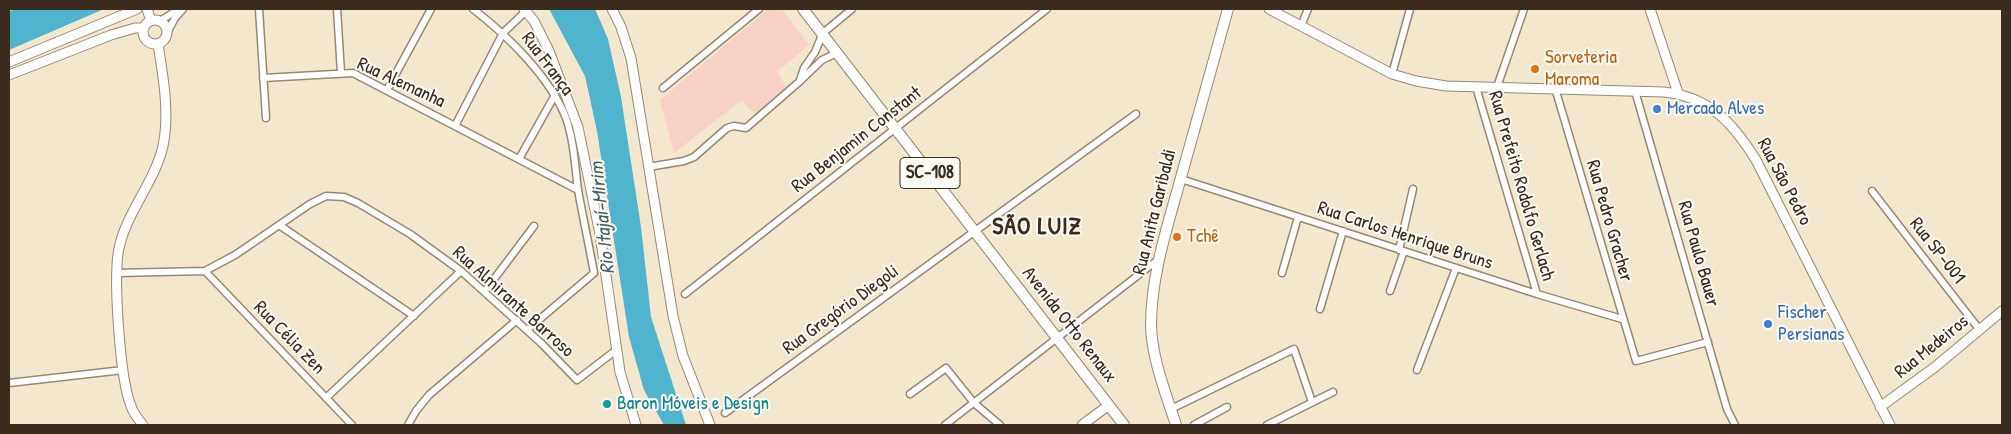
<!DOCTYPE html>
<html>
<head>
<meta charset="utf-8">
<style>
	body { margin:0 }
	#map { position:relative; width:2011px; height:434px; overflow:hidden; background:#f3e7ce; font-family:"Patrick Hand",sans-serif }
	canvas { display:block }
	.frame { position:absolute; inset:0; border:10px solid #3b2a1e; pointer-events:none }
</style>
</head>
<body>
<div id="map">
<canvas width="2011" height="434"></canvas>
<div class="frame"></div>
</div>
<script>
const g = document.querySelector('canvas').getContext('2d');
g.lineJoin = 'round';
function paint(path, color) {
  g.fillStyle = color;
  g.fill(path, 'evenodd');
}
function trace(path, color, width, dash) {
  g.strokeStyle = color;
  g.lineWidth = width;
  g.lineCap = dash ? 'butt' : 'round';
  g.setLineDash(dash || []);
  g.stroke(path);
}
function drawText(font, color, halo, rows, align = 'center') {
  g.font = font + ' "Patrick Hand",sans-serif';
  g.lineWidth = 4;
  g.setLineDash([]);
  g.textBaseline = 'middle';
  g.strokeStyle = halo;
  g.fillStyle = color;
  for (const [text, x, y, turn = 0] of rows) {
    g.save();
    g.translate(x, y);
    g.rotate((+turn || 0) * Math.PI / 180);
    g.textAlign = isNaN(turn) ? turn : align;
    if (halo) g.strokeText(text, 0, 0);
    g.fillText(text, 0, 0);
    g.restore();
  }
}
paint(new Path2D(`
	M768,9H782L809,45L777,72L787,88L756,115L742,100L674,153L660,100Z`), '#f7d1c6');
paint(new Path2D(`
	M20,9H104L9,50V11Z
	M549,9H595L608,39L621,97L641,227L651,317L686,425H664L644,390L629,337L597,131L585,76Z`), '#50b4cf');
const street = new Path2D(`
	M259,9L266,118
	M337,9L341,73
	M473,9C507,35 550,77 566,118C574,141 575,166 578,190C583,218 589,245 594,273L527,330
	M160,21L179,9
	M1301,26L1308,9
	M167,33L175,18L183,9
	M1392,74L1410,9
	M263,78L353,73L578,190
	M800,80L804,68L815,52L823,33L852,9
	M1476,87L1537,294
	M1497,87L1524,9
	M663,88L759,9
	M1555,88L1636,361L1708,342
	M387,90L431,9
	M1635,91L1727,409L1735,425
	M455,126L503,33L526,11
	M519,159L555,95
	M648,167L684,161L694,157L727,128L734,126L746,128L799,82L822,60L837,53
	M1181,179L1537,294L1622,319
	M1872,191L1979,329
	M279,225L414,316
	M1399,250L1413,189
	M205,271L352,425
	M116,273L205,271L235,255L310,204L326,196L344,197L358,203L410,234L461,271L541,343L577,380L615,351
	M1282,273L1298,217
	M485,291L534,226
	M1390,291L1404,251
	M685,294L1047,9
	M1320,309L1343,231
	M1417,370L1456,268
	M9,383L123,370
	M910,394L946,368L974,403L1000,425
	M326,398L461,271
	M1171,409L1294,349L1312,402
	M725,413L1136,114
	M408,425L416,411L429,395L517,320
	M945,425L1159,259
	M1194,425L1227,407
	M1267,425L1333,392`);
const secondary = new Path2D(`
	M147,9L151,21
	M524,9L534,21L549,51L578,127L600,234L620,372L636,425
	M612,9L621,27L631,58L673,316L683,356L710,425
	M1269,9L1392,74L1416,81L1446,86L1664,92C1710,97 1733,123 1756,160L1890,425
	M1650,9L1678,93
	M143 32a12 12 0 1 1 24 0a12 12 0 1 1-24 0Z
	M9,62L137,9
	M9,75L111,35L135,28H143
	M1880,407L1935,367L2002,311
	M143,425C138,419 133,413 131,406C120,379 112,271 120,244C129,209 155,181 163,146C170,113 163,77 158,44
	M1082,425L1109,405`);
const primary = new Path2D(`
	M803,9L1124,425
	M1176,425C1166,394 1152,359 1151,326C1151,276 1167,228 1180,181C1196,124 1212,66 1228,9`);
trace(street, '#978876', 9);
trace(secondary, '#978876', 11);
trace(primary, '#978876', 12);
trace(street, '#fff', 6);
trace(secondary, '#fff', 9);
trace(primary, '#fff', 10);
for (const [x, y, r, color] of [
	[1535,69,5,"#e8710a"],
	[1657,109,5,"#3f7fe0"],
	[1177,237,5,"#e8710a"],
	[1768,324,5,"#3f7fe0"],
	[607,404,5,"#0f9aa8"]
]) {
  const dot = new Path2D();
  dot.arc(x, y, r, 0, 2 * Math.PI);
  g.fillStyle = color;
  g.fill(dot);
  trace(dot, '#fdfcf7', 2);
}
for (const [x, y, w] of [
	[930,173,60]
]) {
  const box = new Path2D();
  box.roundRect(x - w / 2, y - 15.5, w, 31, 4);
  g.fillStyle = '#fdfcf7';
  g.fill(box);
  trace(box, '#3b2a1e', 1);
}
drawText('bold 18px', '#3b2a1e', null, [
	["SC-108",930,173]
]);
drawText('19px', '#c56008', '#fdfcf7', [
	["Sorveteria",1545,58],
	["Maroma",1545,80],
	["Tchê",1187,237]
], 'left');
drawText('19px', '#3b2a1e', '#fdfcf7', [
	["Rua França",547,64,53],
	["Rua Alemanha",401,83,25],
	["Rua Benjamin Constant",857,140,-38],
	["Rua São Pedro",1784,182,62],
	["Rua Prefeito Rodolfo Gerlach",1521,186,74],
	["Rua Anita Garibaldi",1155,212,-76],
	["Rua Pedro Gracher",1609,221,74],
	["Rua Carlos Henrique Bruns",1405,236,18],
	["Rua SP-001",1937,251,52],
	["Rua Paulo Bauer",1698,254,74],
	["Rua Almirante Barroso",513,302,42],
	["Rua Gregório Diegoli",841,310,-36],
	["Avenida Otto Renaux",1069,325,52],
	["Rua Célia Zen",289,338,46],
	["Rua Medeiros",1932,347,-39]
]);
drawText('19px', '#366cbe', '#fdfcf7', [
	["Mercado Alves",1667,109],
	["Fischer",1778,313],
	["Persianas",1778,335]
], 'left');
drawText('19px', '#0d838f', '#fdfcf7', [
	["Baron Móveis e Design",617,404]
], 'left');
drawText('italic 20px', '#436165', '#fdfcf7', [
	["Rio Itajaí-Mirim",603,218,-96]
]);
g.letterSpacing = '1px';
drawText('bold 24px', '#3b2a1e', '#fdfcf7', [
	["SÃO LUIZ",1037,228]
]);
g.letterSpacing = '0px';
</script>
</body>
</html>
